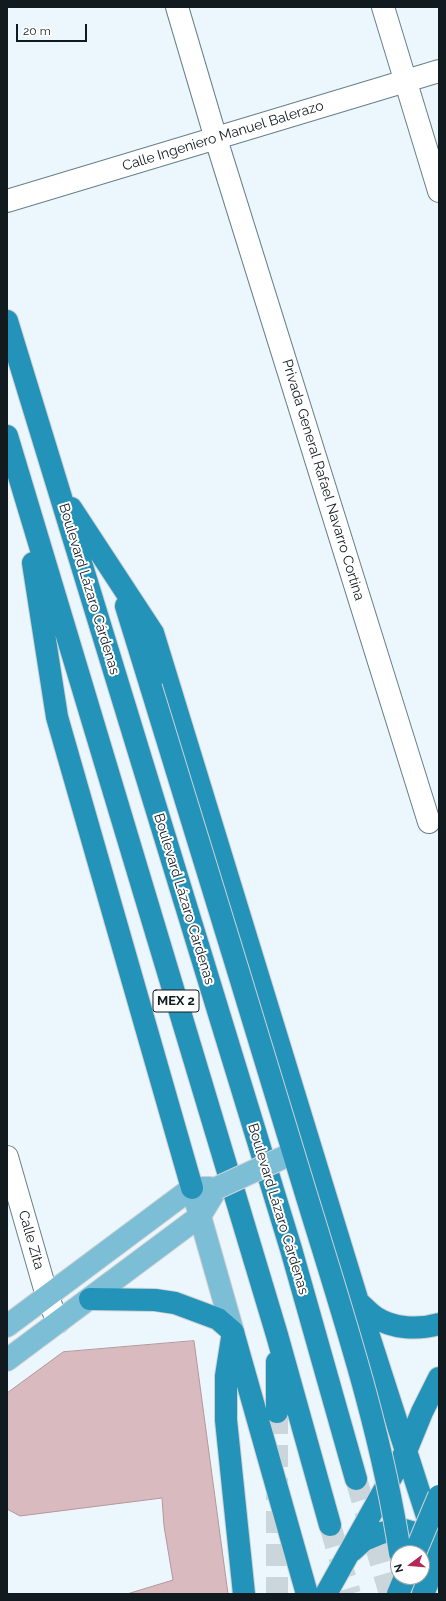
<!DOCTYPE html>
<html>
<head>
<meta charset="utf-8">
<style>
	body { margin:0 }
	#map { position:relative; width:446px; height:1601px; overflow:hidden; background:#ebf7fc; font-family:Raleway,sans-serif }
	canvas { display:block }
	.frame { position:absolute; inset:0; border:8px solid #101a1f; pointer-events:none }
	.north { position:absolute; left:390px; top:1545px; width:40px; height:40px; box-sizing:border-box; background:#fff; border:1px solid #9fa3a5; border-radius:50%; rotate:254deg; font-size:11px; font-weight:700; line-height:16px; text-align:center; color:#101a1f }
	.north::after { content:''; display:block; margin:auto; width:14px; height:18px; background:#b62755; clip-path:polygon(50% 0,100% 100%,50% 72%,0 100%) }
	.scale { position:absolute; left:16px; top:24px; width:71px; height:18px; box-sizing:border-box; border:2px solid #101a1f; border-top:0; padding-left:5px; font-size:12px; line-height:14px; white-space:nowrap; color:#101a1f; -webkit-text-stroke:3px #fff; paint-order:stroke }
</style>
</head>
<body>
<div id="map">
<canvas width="446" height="1601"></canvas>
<div class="frame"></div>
<div class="north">N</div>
<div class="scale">20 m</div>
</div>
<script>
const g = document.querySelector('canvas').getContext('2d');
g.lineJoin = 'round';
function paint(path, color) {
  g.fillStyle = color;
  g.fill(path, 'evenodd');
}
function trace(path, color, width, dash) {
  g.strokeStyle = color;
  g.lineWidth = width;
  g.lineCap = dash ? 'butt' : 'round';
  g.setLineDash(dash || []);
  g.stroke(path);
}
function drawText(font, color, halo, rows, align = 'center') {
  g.font = font + ' Raleway,sans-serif';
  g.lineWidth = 4;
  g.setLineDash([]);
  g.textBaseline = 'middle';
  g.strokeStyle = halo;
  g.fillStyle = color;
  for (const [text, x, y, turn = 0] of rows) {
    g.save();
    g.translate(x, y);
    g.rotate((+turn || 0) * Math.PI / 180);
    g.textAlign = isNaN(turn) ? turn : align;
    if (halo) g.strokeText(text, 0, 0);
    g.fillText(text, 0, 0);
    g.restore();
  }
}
const building = new Path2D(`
	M194,1341L228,1594H127L173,1580L164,1526L162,1498L20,1516L7,1509V1393L63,1352Z`);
paint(building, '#d9babf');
trace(building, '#b4979b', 1);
trace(new Path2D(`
	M277,1412V1594
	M356,1479L390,1594
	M330,1525L350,1594`), '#cad6db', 22, [22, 11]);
const minor = new Path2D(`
	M177,7L216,139L429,822
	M383,7L439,191
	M7,201L439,71
	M7,1157L47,1296L58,1322`);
const major = new Path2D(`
	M196,1202L233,1332
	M7,1326L192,1188H210
	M7,1360L200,1216L217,1188`);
const highway = new Path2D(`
	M7,321L291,1249L356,1479
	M7,436L277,1335L330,1525
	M71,508L153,633L358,1302L436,1544L439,1551
	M33,563L57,717L192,1188
	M126,606L151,687
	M90,1299L155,1300L175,1303L218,1319L233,1332L307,1594
	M358,1302C364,1307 369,1313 375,1317C393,1329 419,1330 439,1324
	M232,1338L226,1376V1420L244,1594
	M277,1362V1412
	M352,1551L364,1540L381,1533L401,1529L419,1534L436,1544
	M326,1594L406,1451L422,1412L439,1378
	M398,1594L405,1577
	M423,1594L439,1555`);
trace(minor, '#66808c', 24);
trace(major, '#cfd1d2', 24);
trace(highway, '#cfd1d2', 24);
trace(minor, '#fff', 22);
trace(major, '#7cbed6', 22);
trace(highway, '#2493ba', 22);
const majorBridge = new Path2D(`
	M217,1188L293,1153`);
const highwayBridge = new Path2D(`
	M151,687C202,852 252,1016 302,1181C339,1303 381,1426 400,1553
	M415,1553L439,1496`);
trace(majorBridge, '#cfd1d2', 24, []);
trace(highwayBridge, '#cfd1d2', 24, []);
trace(majorBridge, '#7cbed6', 22);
trace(highwayBridge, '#2493ba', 22);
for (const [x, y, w] of [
	[176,1001,46]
]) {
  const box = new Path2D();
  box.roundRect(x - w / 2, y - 11, w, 22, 3);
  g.fillStyle = '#fff';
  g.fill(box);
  trace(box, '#101a1f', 1);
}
drawText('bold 13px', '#101a1f', null, [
	["MEX 2",176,1001]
]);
drawText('14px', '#101a1f', '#fff', [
	["Calle Ingeniero Manuel Balerazo",223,136,-17],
	["Privada General Rafael Navarro Cortina",323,480,73],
	["Boulevard Lázaro Cárdenas",89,589,73],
	["Boulevard Lázaro Cárdenas",184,899,73],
	["Boulevard Lázaro Cárdenas",278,1209,73],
	["Calle Zita",31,1240,74]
]);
</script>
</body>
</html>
